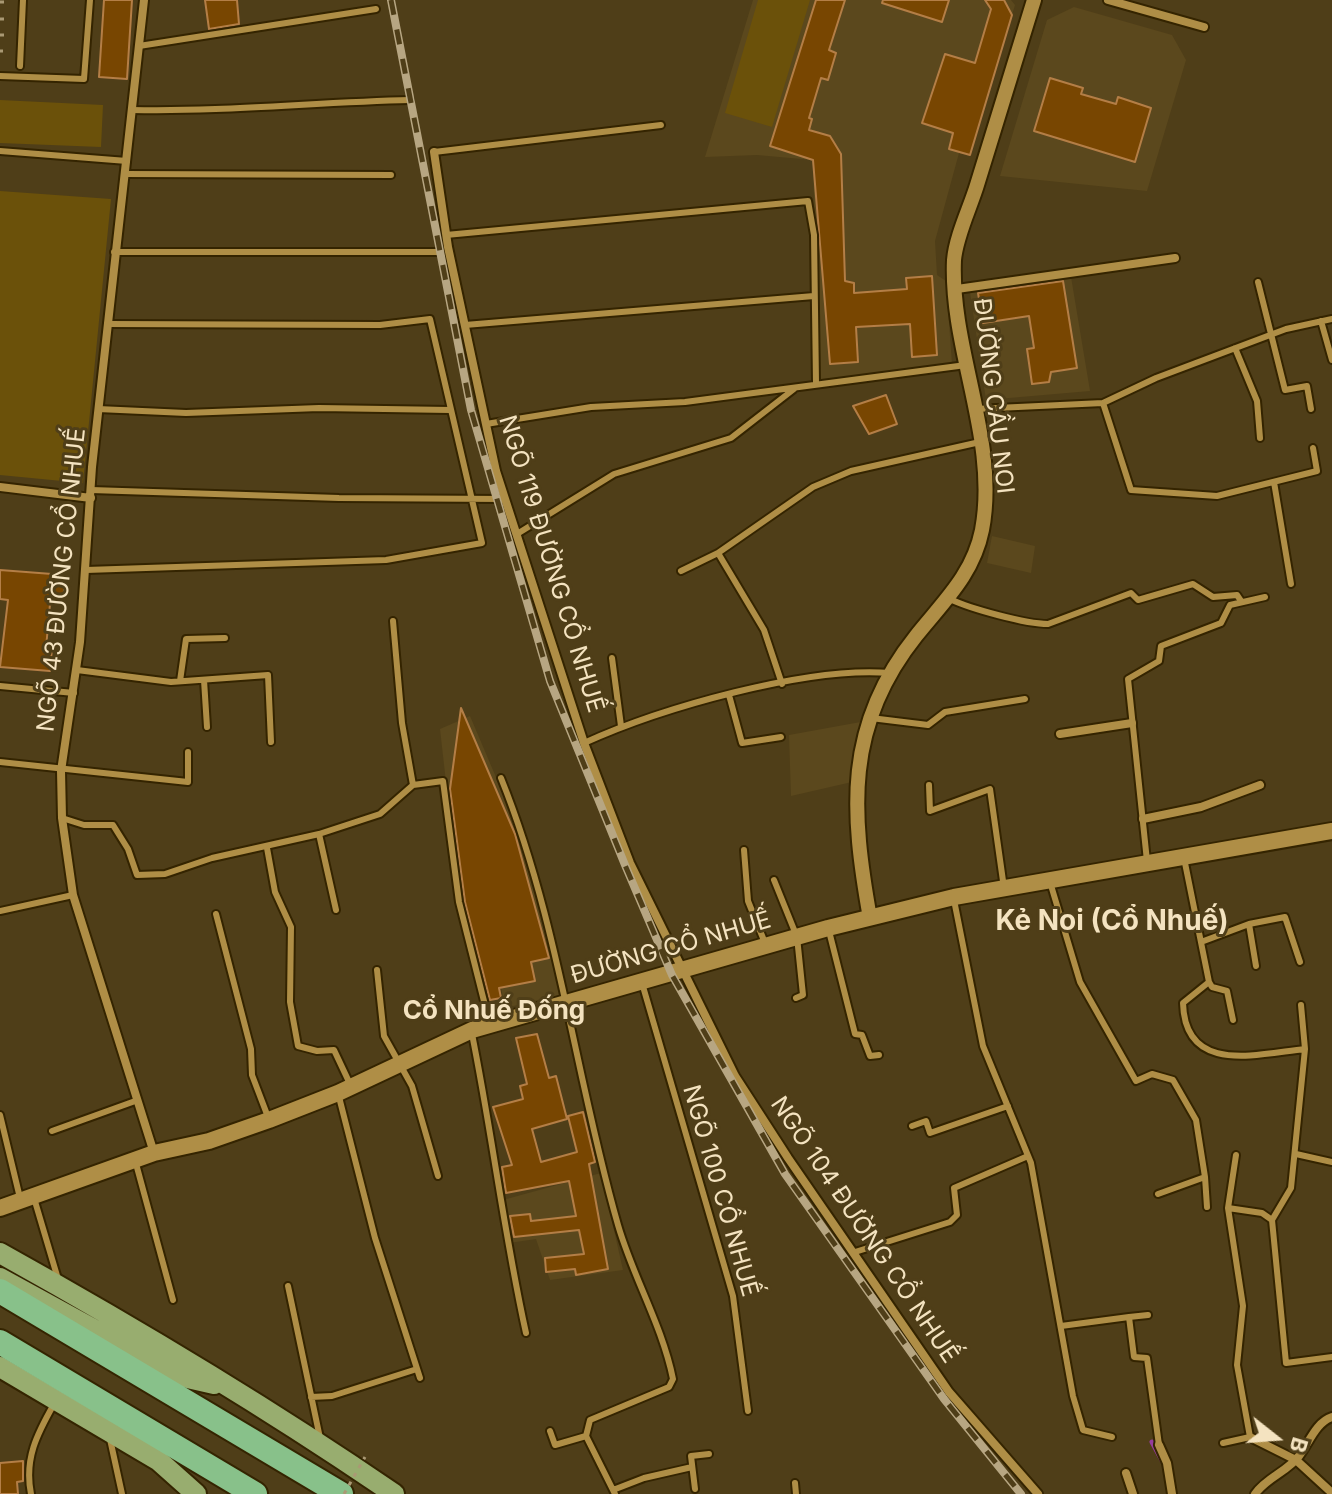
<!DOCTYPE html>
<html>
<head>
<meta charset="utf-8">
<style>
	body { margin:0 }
	#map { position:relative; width:1332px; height:1494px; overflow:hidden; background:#4f3e18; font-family:Inter,sans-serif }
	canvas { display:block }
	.north { position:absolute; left:1236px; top:1398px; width:80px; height:80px; -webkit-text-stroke:6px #4f3e18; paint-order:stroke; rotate:107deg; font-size:22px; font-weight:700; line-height:32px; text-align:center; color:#f4e3c0 }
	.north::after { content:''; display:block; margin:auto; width:28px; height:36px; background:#f4e3c0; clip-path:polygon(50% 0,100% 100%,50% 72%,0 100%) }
</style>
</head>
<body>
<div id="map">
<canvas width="1332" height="1494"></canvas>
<div class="north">B</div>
</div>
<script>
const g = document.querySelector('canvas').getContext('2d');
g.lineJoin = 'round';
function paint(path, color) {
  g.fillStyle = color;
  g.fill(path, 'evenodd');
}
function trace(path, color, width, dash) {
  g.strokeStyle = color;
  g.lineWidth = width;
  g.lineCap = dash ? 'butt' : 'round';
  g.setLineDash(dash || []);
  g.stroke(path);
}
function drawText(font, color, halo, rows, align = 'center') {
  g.font = font + ' Inter,sans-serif';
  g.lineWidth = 6;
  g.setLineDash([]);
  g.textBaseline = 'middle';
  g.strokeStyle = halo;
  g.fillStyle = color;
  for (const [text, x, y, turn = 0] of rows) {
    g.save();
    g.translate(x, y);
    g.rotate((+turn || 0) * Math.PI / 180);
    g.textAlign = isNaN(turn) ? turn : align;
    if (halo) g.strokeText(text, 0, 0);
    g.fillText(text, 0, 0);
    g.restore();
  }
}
paint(new Path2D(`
	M753,0H1011L1015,5L970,155L959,153L935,241L937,275L946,281L952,364L819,381L813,160L757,155L705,157Z
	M1074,7L1172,35L1186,60L1147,191L1000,176L1047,20Z
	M1071,277L1090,391L986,400L970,292Z
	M992,536L1035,546L1031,573L987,563Z
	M470,716L529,855L541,896L560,995L505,1008L495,956L474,959L456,871L440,729Z
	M866,721L852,782L791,796L789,735Z
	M601,1173L623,1270L550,1280L536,1239L509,1243L503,1200Z`), '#5b481d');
paint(new Path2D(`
	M758,0H810L772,127L725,113Z
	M0,100L103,105L101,147L0,143Z
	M0,191L111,199L83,483L0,475Z`), '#6b510a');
trace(new Path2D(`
	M1152,1442L1163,1462`), '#963c9c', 5);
const building = new Path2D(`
	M104,0H132L127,79L99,77Z
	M205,0H237L239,24L209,29Z
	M816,0H845L829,50L836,53L828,80L821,78L809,118L812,119L809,130L830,136L841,154L845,281L854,283V293L907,289L906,278L932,276L937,355L912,357L910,324L856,327L858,362L830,364L813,160L770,146Z
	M883,0H949L942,22L882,3Z
	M985,0H1004L1012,15L970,155L949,149L953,133L922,123L945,54L975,63L991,9Z
	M1050,78L1083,88L1081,94L1116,104L1118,97L1151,108L1135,162L1034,131Z
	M1063,281L1077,368L1051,372L1049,382L1032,384L1027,349L1034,348L1029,316L983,323L978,293Z
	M886,395L897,424L869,434L853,406Z
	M0,570L65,575L63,605L50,604L46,648H52L50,671L0,667L8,600L0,599Z
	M461,708L515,834L549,958L531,962L535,981L499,988L501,998L490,1000L465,902L450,789Z
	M537,1034L549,1078L556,1076L567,1119L532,1129L541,1162L577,1152L568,1116L583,1112L595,1162L589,1164L608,1269L576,1275L575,1269L546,1272L545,1258L584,1254L579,1230L514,1237L510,1216L530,1214L531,1221L576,1216L569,1181L506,1193L502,1167L512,1165L493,1107L523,1099L520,1086L527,1084L516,1038Z
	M23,1461V1481L17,1482L18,1494H0V1463Z`);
paint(building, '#784601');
trace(building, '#b47e46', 2);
const service = new Path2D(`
	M139,46L376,9
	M20,66L23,0
	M0,76L84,79L90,0
	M132,110C225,112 317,102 410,100
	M0,151L127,161
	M434,152L661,125
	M125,174L391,175
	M446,235L808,201L814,235L816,383
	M114,252H438
	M1258,282L1285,390L1307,386L1311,409
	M1321,321L1332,360
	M465,325L814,296
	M1235,348L1257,401L1260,438
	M1103,403L1131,490L1217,496L1317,471L1313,448
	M98,409L186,413L319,408L450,410
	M975,409L1103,403L1156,378L1286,329L1332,319
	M486,424L591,407L685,402L966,365
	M1274,482L1291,584
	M91,490L339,498L505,499
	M517,534L614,474L731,438L794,389
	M718,553L764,630L782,684
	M86,570L386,560L482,543L430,319L380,325L107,324
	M681,571L718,553L813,487L851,471L980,442
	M950,599C971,609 1026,624 1048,624L1131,593L1138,600L1193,584L1213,597L1237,595L1241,601
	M393,621L402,723L413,785
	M612,658L621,726
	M77,670L171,682L268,675L271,742
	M204,680L207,727
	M180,681L186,639L225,638
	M0,686L74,693
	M729,695L742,743L781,737
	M871,718L928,725L945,712L1025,699
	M584,743C661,708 807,666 890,673
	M0,762L188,782V752
	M501,778C559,922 575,1076 618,1225C633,1277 662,1325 673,1379L669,1387L590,1420L586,1436L615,1494
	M929,785L930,811L990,789L1004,888
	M62,818L84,825H113L128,849L137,875L165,874L212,858L319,834L380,814L413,785L443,781L459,902L490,1025
	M319,834L336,910
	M267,848L275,892L291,927L290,1002L298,1046L317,1051L334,1050L350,1084
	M744,850L748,901L765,943
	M1184,858L1209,982L1183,1003C1185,1075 1257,1054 1305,1049
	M1147,861L1128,679L1159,661L1161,646L1221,623L1230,605L1265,597
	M774,880L797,937L803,995L796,998
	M1050,882L1080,982L1136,1081L1152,1074L1173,1080L1196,1120L1205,1177L1158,1194
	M954,900L983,1046L1031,1163L1073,1396L1083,1430L1112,1437
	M0,911L73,895
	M216,914L251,1049L252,1075L268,1117
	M1249,924L1285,917L1300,962
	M829,931L855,1034L862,1035L870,1056L879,1055
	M1201,942L1249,924L1256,966
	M377,970L384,1036L412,1086L438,1176
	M1209,982L1212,987L1227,991L1233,1020
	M642,983L733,1296L748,1411
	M472,1034C492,1133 504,1234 526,1333
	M338,1093L375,1238L420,1378
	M0,1115L20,1198
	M912,1126L926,1121L930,1133L1008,1106
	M52,1131L138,1100
	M1296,1154L1332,1162
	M135,1160L173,1300
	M1205,1177L1207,1207
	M34,1198L58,1279
	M1228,1208L1262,1213L1272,1220L1286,1363L1332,1357
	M1272,1220L1291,1188L1305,1049L1301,1005
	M855,1252L950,1222L957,1215L954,1188L1028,1156
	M288,1286L320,1438
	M1129,1317L1148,1315
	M1061,1326L1129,1317L1134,1357L1147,1358L1159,1445
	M311,1397L332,1396L417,1369
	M550,1431L555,1445L586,1436
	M110,1439L122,1494
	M1223,1443L1250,1437L1237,1365L1243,1306L1228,1208L1236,1155
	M795,1483L796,1494
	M695,1489L691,1456L709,1454
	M613,1490L644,1478L692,1467
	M31,1494C24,1459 37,1434 54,1404`);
const minor = new Path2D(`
	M144,0L92,467L80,642L61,771L62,818L73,895L154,1153
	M1108,0L1204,27
	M434,152L448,247L496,471L584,743L630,863L735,1076L788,1158L949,1392L1038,1494
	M957,289L1175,258
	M0,487L91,498
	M1060,734L1132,723
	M1143,819L1201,807L1260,785
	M1250,1437L1296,1460L1332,1493
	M1159,1445L1167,1463L1172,1494
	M1126,1473L1133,1494
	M1255,1494C1267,1477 1287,1472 1299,1456C1309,1443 1316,1422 1332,1417`);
const tertiary = new Path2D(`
	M870,918C851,812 844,726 916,636C943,602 973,575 982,530C999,440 950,350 954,260C956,236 970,208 977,185C996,123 1015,62 1034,0`);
const secondary = new Path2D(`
	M0,1208L154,1153L209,1141L269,1120L338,1093L472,1030L828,928L954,897L1332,831`);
const primary = new Path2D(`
	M0,1253C135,1328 267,1407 394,1494
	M0,1278L179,1376L214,1384
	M0,1367L159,1461L196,1494`);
const motorway = new Path2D(`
	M0,1291L341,1494
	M0,1342L255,1494`);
trace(service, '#342400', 10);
trace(minor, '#342400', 12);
trace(tertiary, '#342400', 18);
trace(secondary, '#342400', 20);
trace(primary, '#342400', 24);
trace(motorway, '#342400', 28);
trace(new Path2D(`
	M0,2H5
	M0,19H4
	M0,35H4
	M0,51H3`), '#aa9974', 3, [4, 6]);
trace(service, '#af8e46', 6);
trace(minor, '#af8e46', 8);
trace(tertiary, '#af8e46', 14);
trace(secondary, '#af8e46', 16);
trace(primary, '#98ad6f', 20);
trace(motorway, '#88c18a', 24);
const rail = new Path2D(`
	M391,0L471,410L550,681L625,865L672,975L785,1174L944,1399L1021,1494`);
trace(rail, '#b7a682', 8);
trace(rail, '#4f3e18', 5, [15]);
trace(new Path2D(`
	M344,1494L365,1457`), '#aa9974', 3, [4, 6]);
drawText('24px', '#f4e3c0', '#4f3e18', [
	["ĐƯỜNG CẦU NOI",993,396,83],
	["NGÕ 119 ĐƯỜNG CỔ NHUẾ",551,564,73],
	["NGÕ 43 ĐƯỜNG CỔ NHUẾ",62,580,-84],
	["ĐƯỜNG CỔ NHUẾ",671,948,-16],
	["NGÕ 100 CỔ NHUẾ",720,1191,74],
	["NGÕ 104 ĐƯỜNG CỔ NHUẾ",864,1230,56]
]);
drawText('bold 26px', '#f4e3c0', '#4f3e18', [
	["Cổ Nhuế Đống",494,1011]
]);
drawText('bold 28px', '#f4e3c0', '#4f3e18', [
	["Kẻ Noi (Cổ Nhuế)",1112,922]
]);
</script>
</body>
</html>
